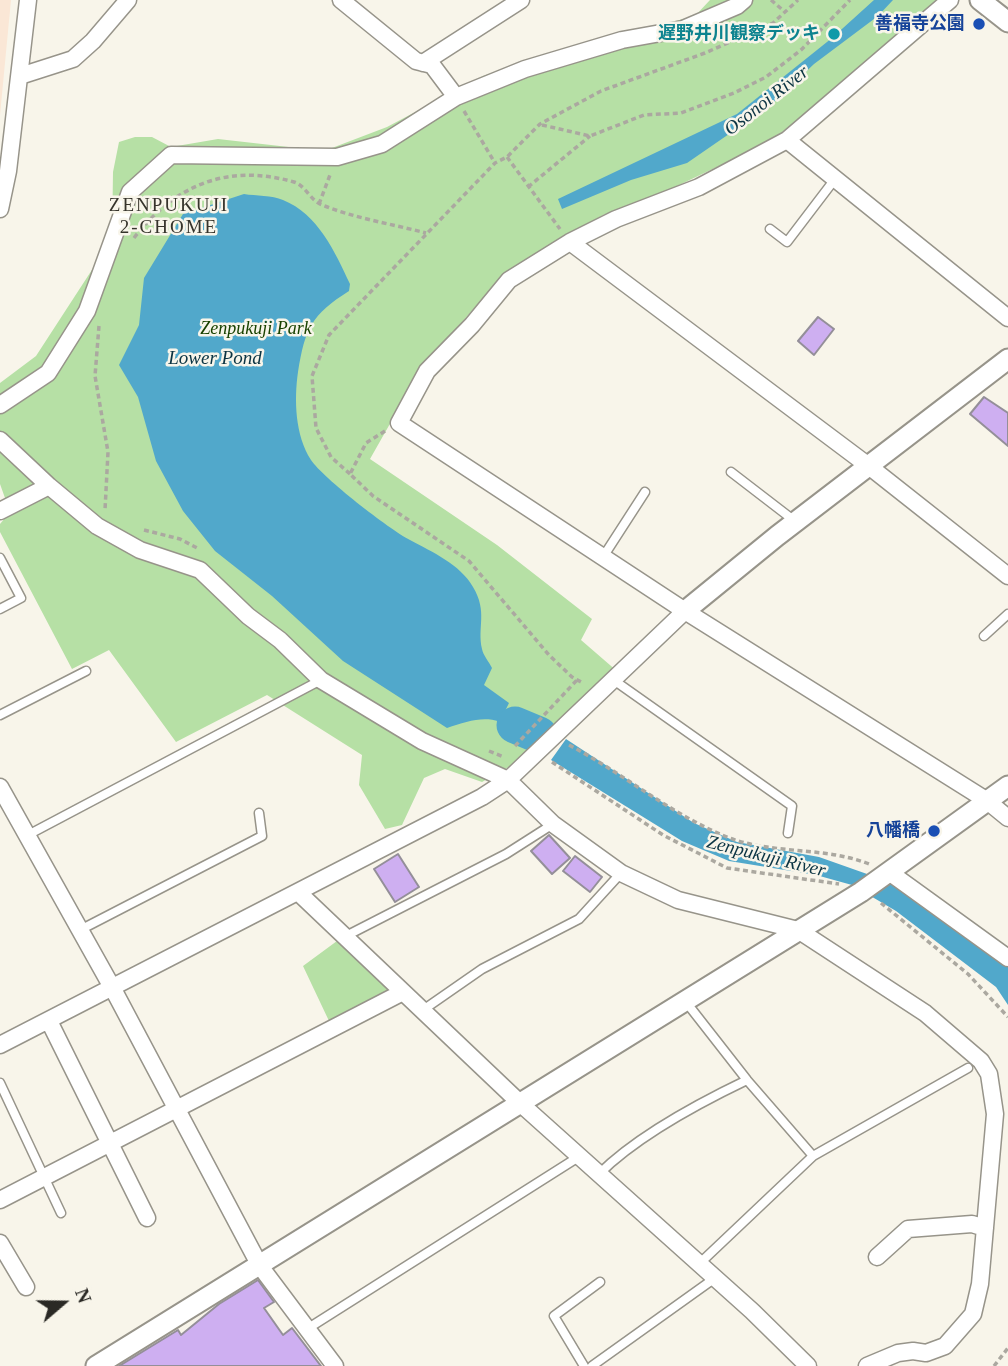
<!DOCTYPE html>
<html>
<head>
<meta charset="utf-8">
<style>
	body { margin:0 }
	#map { position:relative; width:1008px; height:1366px; overflow:hidden; background:#f8f5ea; font-family:"Times New Roman",serif }
	canvas { display:block }
	.north { position:absolute; left:28px; top:1268px; width:70px; height:70px; -webkit-text-stroke:5px #f8f5ea; paint-order:stroke; rotate:70deg; font-size:19px; font-weight:700; line-height:28px; text-align:center; color:#2a2925 }
	.north::after { content:''; display:block; margin:auto; width:24px; height:32px; background:#2a2925; clip-path:polygon(50% 0,100% 100%,50% 72%,0 100%) }
</style>
</head>
<body>
<div id="map">
<canvas width="1008" height="1366"></canvas>
<div class="north">N</div>
</div>
<script>
const g = document.querySelector('canvas').getContext('2d');
g.lineJoin = 'round';
function paint(path, color) {
  g.fillStyle = color;
  g.fill(path, 'evenodd');
}
function trace(path, color, width, dash) {
  g.strokeStyle = color;
  g.lineWidth = width;
  g.lineCap = dash ? 'butt' : 'round';
  g.setLineDash(dash || []);
  g.stroke(path);
}
function drawText(font, color, halo, rows, align = 'center') {
  g.font = font + ' "Times New Roman","Noto Sans JP",serif';
  g.lineWidth = 5;
  g.setLineDash([]);
  g.textBaseline = 'middle';
  g.strokeStyle = halo;
  g.fillStyle = color;
  for (const [text, x, y, turn = 0] of rows) {
    g.save();
    g.translate(x, y);
    g.rotate((+turn || 0) * Math.PI / 180);
    g.textAlign = isNaN(turn) ? turn : align;
    if (halo) g.strokeText(text, 0, 0);
    g.fillText(text, 0, 0);
    g.restore();
  }
}
paint(new Path2D(`
	M0,0H11L0,115Z`), '#fae7d6');
paint(new Path2D(`
	M710,0H943L917,36L765,144L654,197L603,215L504,274L421,369L370,459L497,545L592,619L581,640L618,672L539,738L519,761L482,782L445,769L424,778L402,825L385,829L359,785L362,755L267,695L176,742L109,650L72,669L0,532V524L10,512L0,484V383L36,356L112,239L113,172L119,142L135,137H152L171,147L218,139L324,151L387,127L483,76L550,53L695,16Z
	M337,941L389,990L329,1021L303,966Z`), '#b6e0a5');
paint(new Path2D(`
	M874,0H893L878,16L814,64L771,105L687,163L631,180L562,209L558,199L737,114L832,38Z
	M244,194C256,196 272,195 283,200C318,214 335,252 350,284L349,291C311,315 305,329 298,372C294,400 295,435 311,460C323,478 389,529 410,540C432,552 460,564 473,587C488,612 477,627 482,649C483,655 489,662 492,668L484,685L509,703L504,713L516,722L513,729C492,713 471,720 447,728L343,661L272,596L215,551L183,511L156,461L138,397L119,365L139,325L144,278L183,214Z
	M566,739L694,823L737,842L819,857L901,886L1008,967V1005L996,987L896,911L852,885L816,875L729,861L682,841L551,760Z`), '#51a8cb');
trace(new Path2D(`
	M515,725L539,735`), '#51a8cb', 37);
const building = new Path2D(`
	M818,317L834,329L814,355L798,341Z
	M984,397L1008,413V446L970,414Z
	M549,835L570,858L552,874L531,851Z
	M398,854L419,887L395,902L374,869Z
	M575,856L602,877L590,892L563,871Z
	M258,1280L274,1302L264,1308L283,1335L292,1328L321,1366H119L178,1330L181,1335L219,1304Z`);
paint(building, '#ceaff1');
trace(building, '#948f99', 2);
const service = new Path2D(`
	M770,229L787,242L835,179
	M731,472L796,522
	M603,557L645,492
	M0,558L21,598L0,609
	M984,636L1008,614
	M615,681L792,806L788,833
	M0,715L86,671
	M26,836L321,680
	M80,930L262,836L259,813
	M344,937L506,854L553,824
	M686,1002L747,1080L813,1156
	M423,1010L482,969L579,919L621,873
	M0,1083L61,1213
	M599,1174C637,1136 699,1103 747,1080
	M699,1264L813,1156L968,1068
	M307,1329L580,1156
	M584,1366L554,1316L600,1282
	M592,1366L715,1278`);
const minor = new Path2D(`
	M341,0L416,61L432,65L456,97
	M950,0L787,140L699,187L616,219L570,242L509,280L472,325L427,371L399,423L685,611L986,800L1008,818
	M423,63L521,0
	M20,76L73,59L93,41L128,0
	M787,140L1008,318
	M0,209L8,171L28,0
	M570,242L870,467L1008,576
	M0,405L48,373L87,311L130,192L171,155L337,157L382,144L456,97L525,69L622,40L683,29L737,6L744,0
	M0,440L49,486
	M0,511L49,486L97,526L140,550L200,570L248,616L280,640L321,680L422,741L508,780L553,824L621,873L678,900L798,930L925,1013L981,1061L989,1074L995,1114L980,1284L973,1314L945,1346L926,1353L913,1351L898,1353L867,1366
	M0,787L113,989L260,1266L335,1366
	M889,872L1008,958
	M300,894L521,1104L752,1311L808,1366
	M49,1021L147,1218
	M0,1045L482,797L508,780L685,611
	M0,1200L403,992
	M0,1243L26,1287
	M877,1257L908,1229L972,1224L985,1228`);
const tertiary = new Path2D(`
	M980,0L1008,22
	M685,611L777,536L1008,359
	M96,1366L861,892L1008,786`);
trace(service, '#97948a', 11);
trace(minor, '#97948a', 19);
trace(tertiary, '#97948a', 23);
trace(new Path2D(`
	M771,0L785,12
	M464,111L495,163
	M542,125L590,136L644,115L681,113L734,93L766,77L801,50L850,0
	M507,157L560,229
	M528,187L590,136
	M319,204L330,175
	M134,238C175,185 227,163 294,182C305,185 311,201 322,205C354,218 392,224 426,233
	M99,326L95,376L108,452L105,510
	M385,431L366,443L350,474L373,496L469,561L549,655L572,677L583,683
	M350,474L331,457L316,428L312,376L329,335L495,163L507,157L540,124L601,91L705,53L773,23L798,0
	M144,530L180,539L199,549
	M569,745C623,773 670,814 727,837C772,855 824,846 869,864
	M515,746L577,680
	M489,751L504,757
	M552,762L663,835L727,868L839,884
	M881,903L968,974L1008,1017
	M994,1366L1008,1348`), '#aba8a0', 3.5, [5, 3.5]);
trace(service, '#fff', 8);
trace(minor, '#fff', 16);
trace(tertiary, '#fff', 19);
for (const [x, y, r, color] of [
	[979,24,7,"#1a4fb4"],
	[834,34,7,"#0f9aa8"],
	[934,831,7,"#1a4fb4"]
]) {
  const dot = new Path2D();
  dot.arc(x, y, r, 0, 2 * Math.PI);
  g.fillStyle = color;
  g.fill(dot);
  trace(dot, '#f8f5ea', 2.5);
}
drawText('bold 18px', '#164399', '#f8f5ea', [
	["善福寺公園",965,24],
	["八幡橋",920,831]
], 'right');
drawText('bold 18px', '#0d838f', '#f8f5ea', [
	["遅野井川観察デッキ",820,34]
], 'right');
drawText('italic 18px', '#194200', '#f8f5ea', [
	["Zenpukuji Park",256,329]
]);
drawText('italic 19px', '#0b3443', '#f8f5ea', [
	["Osonoi River",767,101,-38],
	["Lower Pond",215,359],
	["Zenpukuji River",766,857,14]
]);
g.letterSpacing = '2px';
drawText('19px', '#36342c', '#f8f5ea', [
	["ZENPUKUJI",169,206],
	["2-CHOME",169,228]
]);
g.letterSpacing = '0px';
</script>
</body>
</html>
